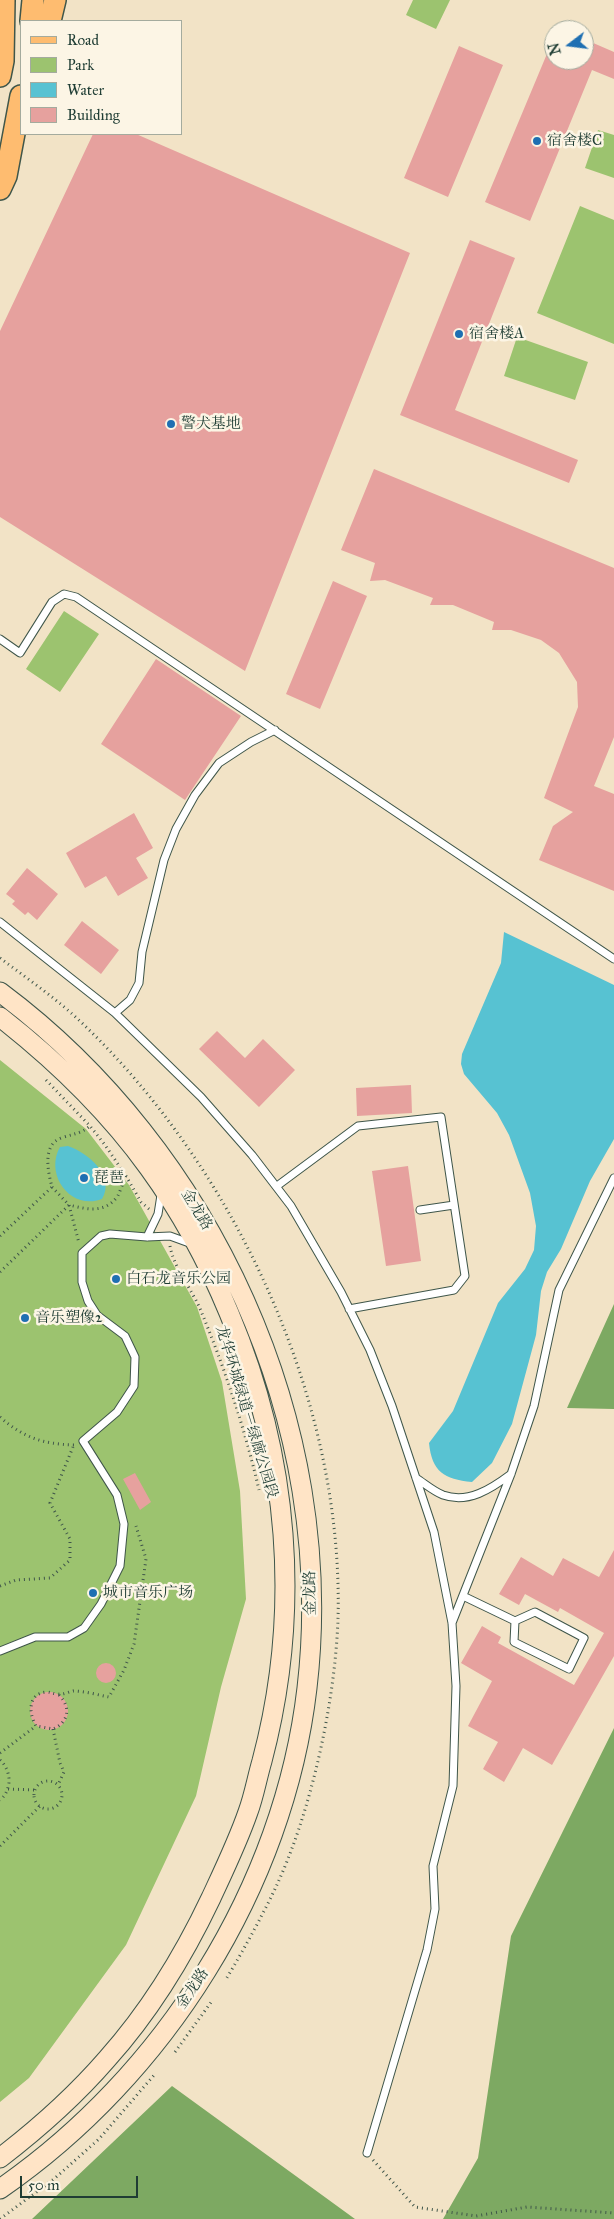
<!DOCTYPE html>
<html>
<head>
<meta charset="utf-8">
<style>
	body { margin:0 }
	#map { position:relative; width:614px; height:2219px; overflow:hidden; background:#f2e3c6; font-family:"IM FELL Great Primer",serif }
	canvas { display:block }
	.legend { position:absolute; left:20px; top:20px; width:162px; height:115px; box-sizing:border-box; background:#fcf5e5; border:1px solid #a4ab9e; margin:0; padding:6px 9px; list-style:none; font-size:15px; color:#1f3d34 }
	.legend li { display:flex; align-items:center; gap:10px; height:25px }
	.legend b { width:25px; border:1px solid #a4ab9e }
	.north { position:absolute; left:544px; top:20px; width:50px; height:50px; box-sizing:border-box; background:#fcf5e5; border:1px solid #a4ab9e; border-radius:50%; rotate:255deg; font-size:14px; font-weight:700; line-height:20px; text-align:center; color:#1f3d34 }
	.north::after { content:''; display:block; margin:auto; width:18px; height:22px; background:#1f6fb2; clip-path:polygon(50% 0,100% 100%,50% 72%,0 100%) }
	.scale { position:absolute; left:20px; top:2176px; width:118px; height:22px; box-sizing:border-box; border:2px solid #1f3d34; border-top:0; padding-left:6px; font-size:15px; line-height:18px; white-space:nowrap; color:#1f3d34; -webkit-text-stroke:4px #fcf5e5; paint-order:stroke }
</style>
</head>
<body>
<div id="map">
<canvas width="614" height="2219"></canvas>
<ul class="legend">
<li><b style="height:6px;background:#febc70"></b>Road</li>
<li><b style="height:14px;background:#9cc36f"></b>Park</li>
<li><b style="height:14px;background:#57c2d2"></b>Water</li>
<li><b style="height:14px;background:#e6a19e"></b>Building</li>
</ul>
<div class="north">N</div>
<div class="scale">50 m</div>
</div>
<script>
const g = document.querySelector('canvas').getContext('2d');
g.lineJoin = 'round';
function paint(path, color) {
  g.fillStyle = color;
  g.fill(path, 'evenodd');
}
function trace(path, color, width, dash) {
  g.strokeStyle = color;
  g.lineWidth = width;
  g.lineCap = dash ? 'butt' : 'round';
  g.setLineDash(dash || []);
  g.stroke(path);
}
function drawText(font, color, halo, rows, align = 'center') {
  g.font = font + ' "IM FELL Great Primer","Noto Serif SC",serif';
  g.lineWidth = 5;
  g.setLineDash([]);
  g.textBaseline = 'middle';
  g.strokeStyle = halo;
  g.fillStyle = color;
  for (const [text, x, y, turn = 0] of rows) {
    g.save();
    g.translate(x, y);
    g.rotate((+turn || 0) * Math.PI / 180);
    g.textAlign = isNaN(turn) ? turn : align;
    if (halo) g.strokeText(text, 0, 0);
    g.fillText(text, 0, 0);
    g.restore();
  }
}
paint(new Path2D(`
	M413,0H450L436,29L406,15Z
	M598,130L614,135V178L585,168Z
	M580,206L614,220V344L537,313Z
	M517,337L588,362L575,400L504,376Z
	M64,611L99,634L60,692L26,669Z
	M0,1060L86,1129L129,1185L197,1307L222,1382L240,1491L246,1599L221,1687L196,1796L126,1945L29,2078L0,2102Z`), '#9cc36f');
paint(new Path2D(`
	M614,1304V1409L567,1408Z
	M614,1728V2219H443L478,2158L511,1936Z
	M172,2086L355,2219H32Z`), '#7da962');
paint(new Path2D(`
	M504,932L614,985V1139L590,1181L561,1249L547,1272L541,1291L536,1335L512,1424L492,1463L472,1482C444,1479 432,1472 429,1443L453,1411L498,1303L525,1269L534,1250L536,1226L530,1193L509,1135L497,1113L464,1074L461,1064L462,1054L501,963Z
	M68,1146C88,1153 116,1176 102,1199C71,1211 44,1175 60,1147Z`), '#57c2d2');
paint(new Path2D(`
	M554,37V60H584V39L614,52V79L592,70L530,221L485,202Z
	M459,46L503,65L448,197L404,178Z
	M93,134H136L410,253L245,671L0,517V331Z
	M470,240L515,258L455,410L578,460L569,483L400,415Z
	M374,469L614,568V737L594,786L614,794V891L539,860L553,826L573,812L544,798L578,707L577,682L559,653L541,640L511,630H492L494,622L453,605H430L433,598L385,580L370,581L375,563L341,550Z
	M333,581L367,596L320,709L286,694Z
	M156,659L241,716L185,800L101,744Z
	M134,813L153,848L136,858L148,878L118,896L106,876L85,888L66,853Z
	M27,868L58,894L37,920L28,912L25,915L12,904L15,901L6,894Z
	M82,921L119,950L101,974L64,945Z
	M217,1031L245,1058L263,1039L295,1070L259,1107L199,1049Z
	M411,1085L412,1113L357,1116L356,1088Z
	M408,1166L421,1261L386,1266L372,1171Z
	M135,1473L151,1502L140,1510L123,1479Z
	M614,1550V1656L552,1765L523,1748L504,1782L483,1769L498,1742L468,1726L492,1681L461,1663L482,1626L501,1637L498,1643L574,1685L604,1633L560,1608L558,1612L525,1594L519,1605L499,1594L521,1557L553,1576L563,1558L599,1577Z
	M96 1673a10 10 0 1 1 20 0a10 10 0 1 1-20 0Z
	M30 1711a19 19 0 1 1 38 0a19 19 0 1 1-38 0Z`), '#e6a19e');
const lane = new Path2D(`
	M0,639L20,653L52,602L64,594L76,597L614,959
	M0,922L115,1013L201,1097L252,1155L291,1206L341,1292L370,1350L392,1406L434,1532L452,1623L456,1686L453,1786L433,1866L435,1909L427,1950L367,2153
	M115,1013L130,1000L139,983L142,952L164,860L176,829L195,795L219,763L251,742L275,730
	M277,1186L358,1126L441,1117L465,1276L454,1290L349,1309
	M420,1210L454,1205
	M147,1237L158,1214L161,1195
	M416,1478C424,1483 433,1491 443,1495C468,1504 491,1489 511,1474
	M463,1596L515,1621L514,1642L569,1669L584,1638L535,1612L515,1621
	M452,1623L511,1474L534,1406L559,1290L614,1178
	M0,1651L35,1637H68L84,1628L101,1604L120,1566L124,1524L117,1495L83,1441L117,1412L134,1386L135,1357L125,1336L97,1315L88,1301L82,1282V1253L101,1236L110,1234L147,1237L170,1236L192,1244`);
const secondary = new Path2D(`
	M0,992C212,1150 338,1424 307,1688C284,1887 164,2076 0,2189
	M0,1017C55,1060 107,1110 149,1168C181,1212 208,1262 229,1313C289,1456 302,1610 262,1761C257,1778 254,1796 248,1812C238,1841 224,1870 211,1898C184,1955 150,2011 107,2059C75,2096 39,2128 0,2158`);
const primary = new Path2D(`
	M31,21L33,0
	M50,21L55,0
	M0,76L3,61L4,0
	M0,189L6,176L21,96`);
trace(lane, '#3f564a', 9);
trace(secondary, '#3f564a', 21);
trace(primary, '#3f564a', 24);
trace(new Path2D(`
	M0,958C28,979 57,999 82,1023C237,1171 344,1403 338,1619C335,1703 311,1813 275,1889C260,1920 243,1951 225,1981
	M46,1080L90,1126L105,1145L126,1176L141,1202L149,1209
	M52,1187L69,1205L79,1243
	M0,1236L52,1187C48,1172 42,1145 61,1138C72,1134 81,1134 90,1126
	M170,1246C174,1269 192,1289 201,1311C225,1369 245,1429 259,1490
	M0,1272L69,1205C86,1209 104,1214 117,1197C119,1195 123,1182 126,1176
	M0,1417C24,1438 43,1444 74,1445
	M0,1586L16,1580L50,1578L70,1560V1539L50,1503L73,1447
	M59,1695C71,1707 69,1722 53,1729L36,1726C29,1714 27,1694 46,1692C51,1692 53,1694 58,1694C63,1695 68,1692 73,1691C85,1691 98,1695 109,1697L124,1670L134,1644L146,1559L136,1526
	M53,1729L60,1763L64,1772L58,1785
	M0,1753L36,1726
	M0,1760C12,1771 12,1790 0,1800
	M34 1795a14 14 0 1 1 28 0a14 14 0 1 1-28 0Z
	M8,1789L36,1790
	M0,1846L40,1806
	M175,2052L212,2001
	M373,2160L415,2207L476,2216L527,2207L614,2213
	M0,2219L54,2179L99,2139L155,2074`), '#3f564a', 3, [1, 4]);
trace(lane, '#fff', 7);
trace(secondary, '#ffe4c6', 19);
trace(primary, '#febc70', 21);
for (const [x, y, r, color] of [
	[537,141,5,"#1f6fb2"],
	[459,334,5,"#1f6fb2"],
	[171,424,5,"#1f6fb2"],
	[84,1178,5,"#1f6fb2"],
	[116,1279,5,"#1f6fb2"],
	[25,1318,5,"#1f6fb2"],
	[93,1593,5,"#1f6fb2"]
]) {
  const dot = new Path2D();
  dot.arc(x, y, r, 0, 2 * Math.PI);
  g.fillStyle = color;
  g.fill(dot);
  trace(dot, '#fcf5e5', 2);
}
drawText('15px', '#1f3d34', '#fcf5e5', [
	["宿舍楼C",547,141],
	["宿舍楼A",469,334],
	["警犬基地",181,424],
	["琵琶",94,1178],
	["白石龙音乐公园",126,1279],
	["音乐塑像2",35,1318],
	["城市音乐广场",103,1593]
], 'left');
drawText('15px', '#1f3d34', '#fcf5e5', [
	["金龙路",196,1210,59],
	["龙华环城绿道－绿廊公园段",246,1412,73],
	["金龙路",311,1593,-91],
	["金龙路",193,1989,-56]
]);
</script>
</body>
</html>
